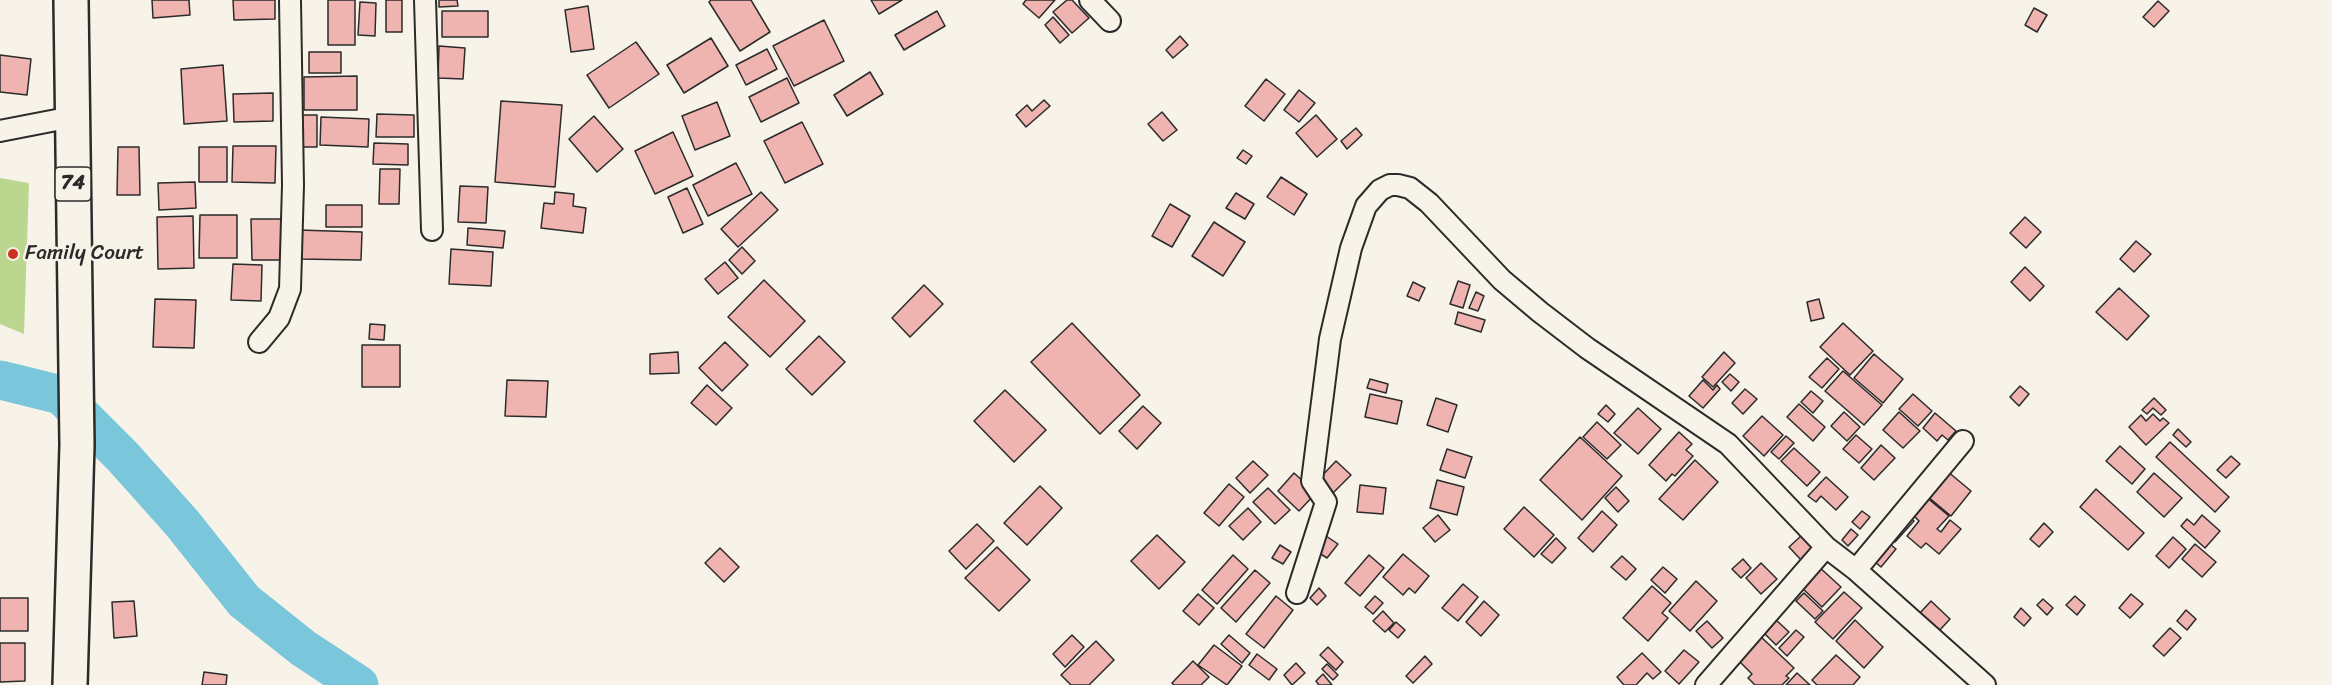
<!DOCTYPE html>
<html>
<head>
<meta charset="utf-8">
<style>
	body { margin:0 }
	canvas { display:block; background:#f7f3e8 }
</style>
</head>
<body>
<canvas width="2332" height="685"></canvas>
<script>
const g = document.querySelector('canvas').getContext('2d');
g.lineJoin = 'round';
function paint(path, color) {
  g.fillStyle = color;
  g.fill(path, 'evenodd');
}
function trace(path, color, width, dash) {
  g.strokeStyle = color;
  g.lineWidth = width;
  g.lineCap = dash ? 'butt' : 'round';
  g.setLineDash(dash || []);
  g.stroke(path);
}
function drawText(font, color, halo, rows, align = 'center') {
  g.font = font + ' Sriracha,sans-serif';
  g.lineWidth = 5;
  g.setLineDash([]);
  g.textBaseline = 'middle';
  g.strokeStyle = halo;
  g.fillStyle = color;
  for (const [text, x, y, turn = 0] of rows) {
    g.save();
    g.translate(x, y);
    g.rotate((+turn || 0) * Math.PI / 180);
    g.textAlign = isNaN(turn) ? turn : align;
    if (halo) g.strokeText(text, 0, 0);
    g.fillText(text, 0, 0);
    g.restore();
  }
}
paint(new Path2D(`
	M0,178L29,183L24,334L0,324Z`), '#bbd78f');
trace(new Path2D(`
	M0,380L61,395L123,457L182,523L244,601L303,648L359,685`), '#7ac6da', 39);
const building = new Path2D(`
	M152,0H189L190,15L153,18Z
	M233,0H275V19L234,20Z
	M328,0H355V45H328Z
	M386,0H402V32H386Z
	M439,0H457L458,6L439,7Z
	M711,0H751L770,32L740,51L709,2Z
	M871,0H902L879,14Z
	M1026,0H1055L1039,18L1023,4Z
	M1067,0H1072L1089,18L1072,33L1053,12Z
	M2158,1L2169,11L2154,27L2143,17Z
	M360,2L376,3L375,36L358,35Z
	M588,6L594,49L571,52L565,10Z
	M2034,8L2047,15L2037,32L2025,25Z
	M442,11H488V37H442Z
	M937,11L945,26L904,50L895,35Z
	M1053,17L1069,35L1060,43L1045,25Z
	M824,20L844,61L794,86L773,46Z
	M1180,36L1188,45L1173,58L1166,50Z
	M711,38L728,66L684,93L667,65Z
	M636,42L659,74L609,108L587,75Z
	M439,46L465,48L463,79L438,78Z
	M767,49L777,69L746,85L736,65Z
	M309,52H341V73H309Z
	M0,55L31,59L27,95L0,92Z
	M223,65L227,121L184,124L181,69Z
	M870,72L883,94L847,116L834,95Z
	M357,76V110H304V77Z
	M787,78L799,103L761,122L749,97Z
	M1266,79L1285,94L1264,121L1245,106Z
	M1299,90L1315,103L1299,122L1284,110Z
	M273,93V121L234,122L233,94Z
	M1044,100L1050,106L1026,127L1016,115L1027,105L1032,111Z
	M501,101L562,105L555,187L495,182Z
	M717,102L730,136L695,150L682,116Z
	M1162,112L1177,130L1163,141L1148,124Z
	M377,114L414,115V137H376Z
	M302,115H317V147H301Z
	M1316,115L1337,139L1317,157L1296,133Z
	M594,116L623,149L597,172L569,139Z
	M321,117L369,119L368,147L320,145Z
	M802,122L823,164L785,183L764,141Z
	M1356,128L1362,135L1347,149L1341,141Z
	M673,132L693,176L655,194L635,151Z
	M374,143L408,144V165L373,164Z
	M233,146H276L275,183L232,182Z
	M118,147H139L140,195H117Z
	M199,147H227V182H199Z
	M1243,150L1252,156L1246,164L1237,158Z
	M736,163L752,194L708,216L693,185Z
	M380,169H400L399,204H379Z
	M1281,177L1307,194L1294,215L1267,197Z
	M195,182L196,208L159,210L158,183Z
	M460,186L488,187L486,223L458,222Z
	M687,188L703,224L683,233L668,197Z
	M555,192L574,194L573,206L586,208L583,233L541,228L544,203L554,204Z
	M761,192L778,210L738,247L721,229Z
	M1236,193L1254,204L1245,219L1226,208Z
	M1170,204L1190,216L1172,247L1152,236Z
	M326,205H362V227H326Z
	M200,215H237V258H199Z
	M193,216L194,268L158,269L157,217Z
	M2025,217L2041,232L2026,248L2010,233Z
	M251,219H284L283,260H252Z
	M1214,222L1245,242L1223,276L1192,256Z
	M468,228L505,231L503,248L467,245Z
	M298,230L362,232L361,260L298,259Z
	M2136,241L2151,254L2134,272L2120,259Z
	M742,247L755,261L742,274L729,260Z
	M451,249L493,252L491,286L449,284Z
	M725,262L738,278L718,294L705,279Z
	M233,264L262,265L261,301L231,300Z
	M2025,267L2044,286L2030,301L2011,282Z
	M764,280L805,321L770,357L728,317Z
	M1458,281L1470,285L1463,308L1450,304Z
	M1413,282L1425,288L1419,301L1407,296Z
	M924,285L943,304L910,337L892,318Z
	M2119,288L2149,316L2127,340L2096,312Z
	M1476,292L1484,296L1478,311L1469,308Z
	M155,299L196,300L194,348L153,347Z
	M1819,299L1824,318L1811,321L1807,302Z
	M1458,312L1485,320L1481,332L1455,324Z
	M1072,323L1140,395L1100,434L1031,362Z
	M1843,323L1873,351L1850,375L1820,347Z
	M370,324L385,325L384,340L369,339Z
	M819,336L845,362L812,395L786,369Z
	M725,342L748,365L722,391L699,368Z
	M362,345H400V387H362Z
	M678,352L679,373L650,374V354Z
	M1724,352L1735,363L1713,387L1702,377Z
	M1874,354L1903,379L1883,403L1854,378Z
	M1827,358L1839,369L1822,388L1809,377Z
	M1843,371L1882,405L1864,425L1825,391Z
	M1730,374L1739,382L1731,391L1722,382Z
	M1370,379L1388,384L1386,393L1367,388Z
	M507,380L548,381L546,417L505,416Z
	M1703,380L1713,390L1717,385L1720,389L1703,408L1689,396Z
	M707,385L732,408L716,425L691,403Z
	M2020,386L2029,394L2019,406L2010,397Z
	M1745,389L1757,399L1743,414L1732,403Z
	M1005,390L1046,430L1014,462L974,421Z
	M1811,391L1823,401L1813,413L1801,402Z
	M1370,394L1402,401L1397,424L1365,417Z
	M1913,394L1932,411L1918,426L1899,409Z
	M1436,398L1457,405L1448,432L1427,425Z
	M2154,398L2166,410L2161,415L2153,408L2147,414L2142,410Z
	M1799,404L1825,427L1813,441L1787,417Z
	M1606,405L1615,414L1608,422L1598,414Z
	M1143,406L1161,423L1137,449L1119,431Z
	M1638,408L1661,429L1638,454L1614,433Z
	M1844,412L1860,427L1847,441L1831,426Z
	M1899,412L1920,431L1903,448L1883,430Z
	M1935,413L1956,431L1948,440L1942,435L1937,441L1923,428Z
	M2153,414L2160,421L2163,418L2169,423L2146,445L2129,427L2141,415L2146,421Z
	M1762,416L1783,435L1764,456L1743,436Z
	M1597,422L1621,445L1607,459L1583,437Z
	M2178,429L2191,442L2186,447L2173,435Z
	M1679,432L1692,444L1686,450L1693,456L1675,476L1672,474L1666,481L1649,465Z
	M1856,435L1872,449L1859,463L1843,449Z
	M1786,436L1794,443L1779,459L1771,452Z
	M1580,437L1622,476L1582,520L1540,480Z
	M2170,442L2229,497L2215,512L2156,457Z
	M1881,445L1895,458L1874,480L1861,468Z
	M2120,446L2145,469L2132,484L2106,461Z
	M1794,448L1820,472L1807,486L1781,461Z
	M1447,449L1472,457L1465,478L1440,470Z
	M2231,456L2240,464L2226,478L2217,470Z
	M1695,460L1718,482L1683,520L1659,499Z
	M1253,461L1268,475L1250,493L1236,478Z
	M1336,461L1351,475L1330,496L1316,482Z
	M1947,471L1971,491L1951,516L1927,496Z
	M1294,473L1316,493L1299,511L1278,491Z
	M2154,473L2182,498L2164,517L2137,492Z
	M1826,477L1848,497L1836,510L1821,496L1816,502L1808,496Z
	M1437,480L1464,487L1457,515L1430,508Z
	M1229,484L1244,497L1219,526L1204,513Z
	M1360,485L1386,488L1383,514L1357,512Z
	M1040,486L1062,508L1027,545L1004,523Z
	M1616,487L1629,501L1618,512L1605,498Z
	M1268,488L1290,510L1275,524L1253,502Z
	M2096,489L2144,533L2128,550L2080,507Z
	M1926,497L1949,516L1937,529L1941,532L1950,520L1961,529L1939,554L1926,543L1921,548L1907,536L1919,521L1912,514Z
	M1524,507L1554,535L1534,557L1504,529Z
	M1248,508L1261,522L1243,540L1229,526Z
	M1602,511L1617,525L1593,552L1578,538Z
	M1862,511L1870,517L1860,529L1852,522Z
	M1906,514L1914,521L1895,542L1887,535Z
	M1438,515L1450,530L1435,542L1423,528Z
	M2202,515L2220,531L2205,548L2181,526L2187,519L2194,525Z
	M2044,523L2053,532L2039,547L2030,539Z
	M977,524L994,541L966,569L949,551Z
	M1851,529L1858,535L1848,546L1842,540Z
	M1157,535L1185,562L1159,589L1131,561Z
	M1326,536L1338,544L1327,558L1316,551Z
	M1801,536L1814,549L1802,561L1789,547Z
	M2173,537L2186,549L2169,568L2156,556Z
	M1556,538L1566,548L1552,563L1541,554Z
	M1884,539L1896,549L1881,567L1869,557Z
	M2195,544L2216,562L2202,577L2182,559Z
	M1280,545L1291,552L1283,564L1272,558Z
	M997,547L1030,580L999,611L965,578Z
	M720,548L739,567L724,582L705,563Z
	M1403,554L1429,576L1415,593L1409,588L1403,595L1383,577Z
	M1233,555L1248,569L1217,604L1202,590Z
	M1369,555L1384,568L1360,596L1345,583Z
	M1622,556L1636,569L1626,580L1611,567Z
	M1743,559L1751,568L1741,578L1732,569Z
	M1761,563L1777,579L1761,594L1746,578Z
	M1818,566L1841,587L1822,607L1800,586Z
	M1663,567L1677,579L1665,593L1651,580Z
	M1255,570L1270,583L1236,622L1221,608Z
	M1696,581L1717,601L1690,631L1669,611Z
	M1463,584L1478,597L1458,621L1442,608Z
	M1652,586L1671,603L1662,613L1668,618L1648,641L1623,618Z
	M1319,588L1326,596L1317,605L1310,598Z
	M1844,592L1862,608L1833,639L1815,622Z
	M1804,593L1823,611L1815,619L1796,601Z
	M1198,594L1214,608L1199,625L1183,611Z
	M2131,594L2143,604L2130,618L2119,608Z
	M1276,596L1293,610L1264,648L1246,634Z
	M1375,596L1383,603L1373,614L1365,607Z
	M2075,596L2085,605L2077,615L2066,605Z
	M0,598H28V631H0Z
	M2043,599L2053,608L2047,615L2037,605Z
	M134,601L137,636L114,638L112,602Z
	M1484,601L1499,615L1481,636L1466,622Z
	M1931,601L1950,619L1939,631L1920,613Z
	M2021,608L2031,618L2024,626L2014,617Z
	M2186,610L2196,619L2187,630L2177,621Z
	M1383,611L1394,623L1385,632L1373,621Z
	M1775,619L1789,632L1776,645L1762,631Z
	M1855,620L1883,647L1864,668L1836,641Z
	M1707,621L1723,638L1712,648L1696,631Z
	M1396,622L1405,630L1398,638L1389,630Z
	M2170,628L2181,638L2164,656L2153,646Z
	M1796,630L1804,637L1787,656L1779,648Z
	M1072,635L1084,647L1065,667L1053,654Z
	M1229,635L1250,653L1242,663L1221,644Z
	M1760,636L1794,668L1786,676L1789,678L1782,685H1755L1748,678L1752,674L1738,660Z
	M1096,641L1114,660L1089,685H1071L1061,675Z
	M0,643H25V681L0,682Z
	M1214,645L1242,666L1227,685L1198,665Z
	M1328,647L1343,662L1336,670L1320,655Z
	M1684,650L1699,662L1679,684L1665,671Z
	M1642,653L1661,672L1653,679L1647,673L1636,685H1624L1617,677Z
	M1257,654L1277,669L1269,680L1249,665Z
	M1836,655L1860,677L1853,685H1817L1812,680Z
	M1425,656L1432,664L1413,683L1406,676Z
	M1193,661L1209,677L1201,685H1174L1172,683Z
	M1296,663L1305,673L1292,685L1284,675Z
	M1327,664L1338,675L1333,680L1322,669Z
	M204,672L227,675L226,685H202Z
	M1797,673L1810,685H1786Z
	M1323,674L1332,685H1319L1316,681Z`);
paint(building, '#efb3b0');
trace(building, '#2b2b2b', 1.5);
const minor = new Path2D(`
	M425,0L432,230
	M1090,0L1110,21
	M0,131L72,117
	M259,342L279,318L290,289L293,185L290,0
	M1856,570L1963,441
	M1297,593L1326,502L1312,481L1330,339L1351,248L1366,206L1380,190L1390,185H1398L1410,188L1429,203L1502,280L1540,312L1587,348L1728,444L1826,547L1856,570L1985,685
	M1706,685L1826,547`);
const trunk = new Path2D(`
	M70,685L77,445L71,0`);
trace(minor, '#2b2b2b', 24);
trace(trunk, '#2b2b2b', 38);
trace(minor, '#f7f3e8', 20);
trace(trunk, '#f7f3e8', 33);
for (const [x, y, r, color] of [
	[13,254,6,"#c8321e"]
]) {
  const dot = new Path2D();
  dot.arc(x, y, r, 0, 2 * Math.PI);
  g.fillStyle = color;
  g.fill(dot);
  trace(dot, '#f7f3e8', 2);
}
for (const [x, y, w] of [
	[73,184,36]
]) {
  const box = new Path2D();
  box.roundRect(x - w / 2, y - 17, w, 34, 4.5);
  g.fillStyle = '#f7f3e8';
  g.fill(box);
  trace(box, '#2b2b2b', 1.5);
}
drawText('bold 20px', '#2b2b2b', null, [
	["74",73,184]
]);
drawText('21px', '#2b2b2b', '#f7f3e8', [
	["Family Court",25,254]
], 'left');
</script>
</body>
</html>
